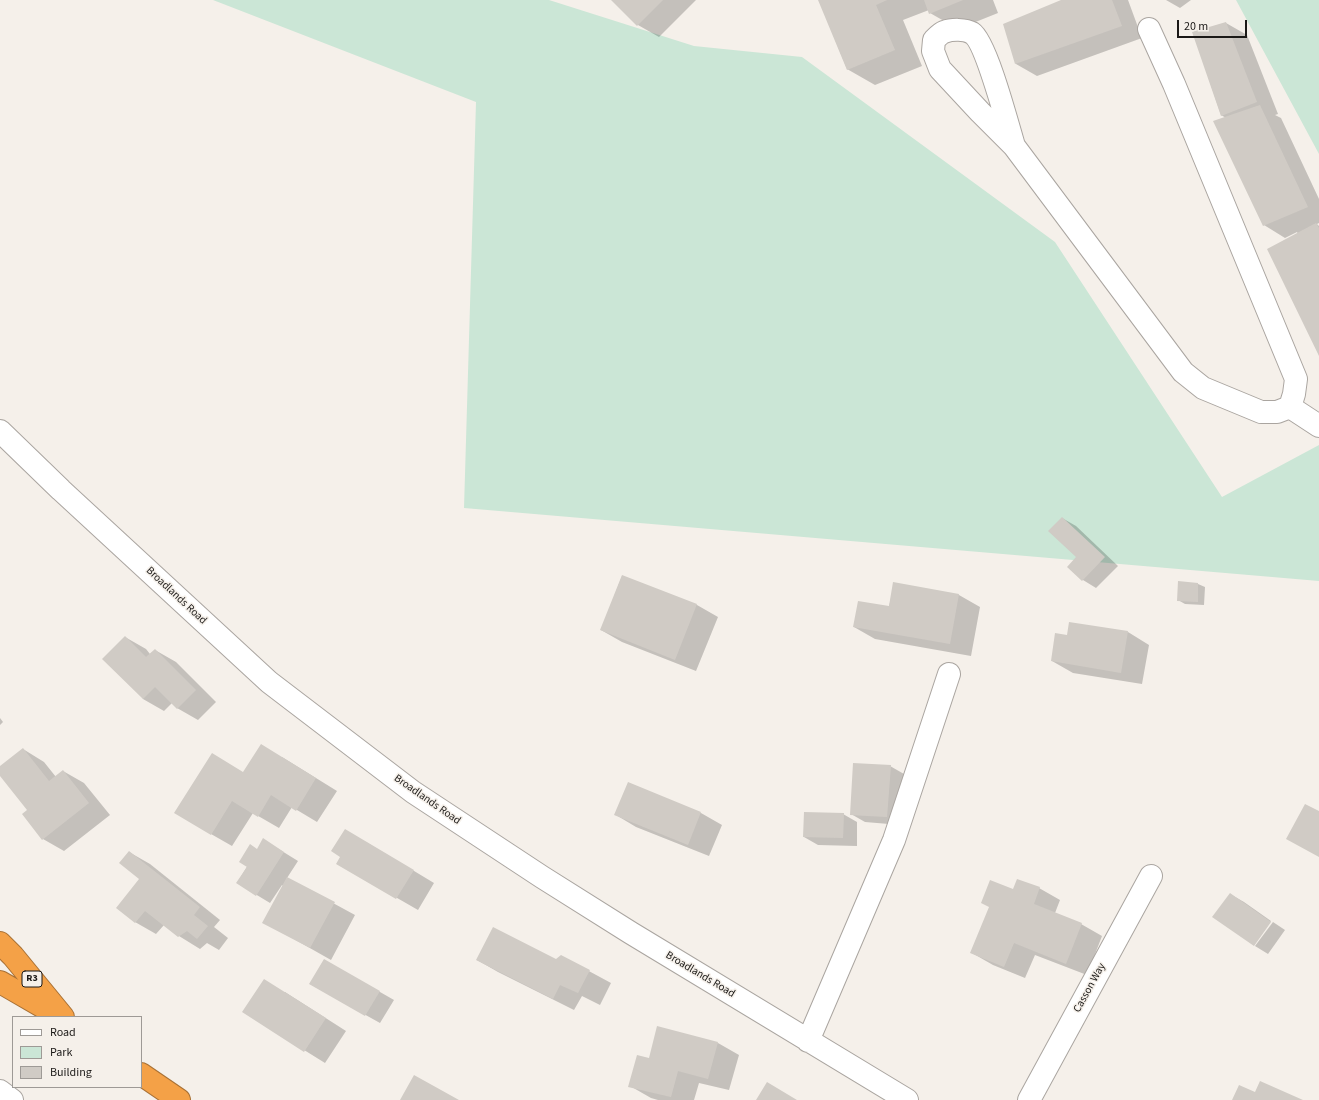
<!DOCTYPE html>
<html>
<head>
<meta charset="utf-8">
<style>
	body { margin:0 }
	#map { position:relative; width:1319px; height:1100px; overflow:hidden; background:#f5f0ea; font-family:"Source Sans 3",sans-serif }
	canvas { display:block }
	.legend { position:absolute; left:12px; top:1016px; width:130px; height:72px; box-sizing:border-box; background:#f5f0ea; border:1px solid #9e9a96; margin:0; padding:5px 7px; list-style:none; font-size:12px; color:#1b1917 }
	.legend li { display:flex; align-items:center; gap:8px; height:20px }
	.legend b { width:20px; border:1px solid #9e9a96 }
	.scale { position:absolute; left:1177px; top:20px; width:70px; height:18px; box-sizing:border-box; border:2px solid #1b1917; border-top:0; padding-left:5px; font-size:12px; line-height:14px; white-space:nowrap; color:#1b1917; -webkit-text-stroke:3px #f5f0ea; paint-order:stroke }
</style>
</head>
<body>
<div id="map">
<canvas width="1319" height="1100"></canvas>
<ul class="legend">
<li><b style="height:5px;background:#fff"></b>Road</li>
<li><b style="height:11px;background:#cbe6d6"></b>Park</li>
<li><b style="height:11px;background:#d0cbc5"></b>Building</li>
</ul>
<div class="scale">20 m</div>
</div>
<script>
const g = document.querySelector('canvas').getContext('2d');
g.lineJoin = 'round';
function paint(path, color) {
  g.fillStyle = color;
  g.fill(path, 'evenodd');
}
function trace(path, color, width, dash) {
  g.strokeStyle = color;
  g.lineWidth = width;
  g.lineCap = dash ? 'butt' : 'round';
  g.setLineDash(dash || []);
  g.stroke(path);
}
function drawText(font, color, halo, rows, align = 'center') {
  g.font = font + ' "Source Sans 3",sans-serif';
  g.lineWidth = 3;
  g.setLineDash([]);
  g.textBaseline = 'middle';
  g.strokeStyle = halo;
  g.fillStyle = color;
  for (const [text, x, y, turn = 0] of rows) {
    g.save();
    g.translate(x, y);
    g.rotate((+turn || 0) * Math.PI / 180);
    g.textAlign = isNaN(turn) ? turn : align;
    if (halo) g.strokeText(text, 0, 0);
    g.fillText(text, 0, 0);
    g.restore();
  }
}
paint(new Path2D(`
	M213,0H549L694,46L802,57L1055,242L1222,497L1319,445V581L464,508L476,102Z
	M1236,0H1319V154Z`), '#cbe6d6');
paint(new Path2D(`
	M612,0H696L659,37L638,25Z
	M819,0H993L998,13L958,29L930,13L929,10L903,20L922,66L875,85L847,69Z
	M1064,0H1128L1142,38L1037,76L1016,64L1004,25Z
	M1166,0H1191L1180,8Z
	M1226,23L1247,35L1278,114L1275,115L1281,118L1319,199V223L1317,224L1319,226V353L1298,234L1297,232L1285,238L1264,225L1226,118L1221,115L1193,32Z
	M1062,518L1076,526L1118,566L1096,588L1083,580L1077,557Z
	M622,576L697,605L718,617L696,671L622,642L601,630Z
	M894,583L959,595L980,607L971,656L875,639L854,627L889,607Z
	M1198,584L1205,587L1204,605L1185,604L1178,600Z
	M1128,632L1149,645L1142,684L1073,673L1052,661Z
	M125,637L146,649L150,654L155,650L176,662L216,702L198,720L177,708L172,703L164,711L143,699Z
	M0,718L3,722L0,725Z
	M23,749L44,762L56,777L63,771L84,783L110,815L64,851L43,839L29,810L0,774V768Z
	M282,757L337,791L317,822L292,807L279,828L253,813L232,846L211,834L244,773Z
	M890,766L904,774L901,825L865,822L851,814Z
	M628,784L701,813L722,825L709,856L636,827L616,815Z
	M843,814L857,822V846L818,845L804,837Z
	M366,842L434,883L418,910L338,864Z
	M277,848L298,861L287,878L355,915L331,960L285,934L283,886L282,885L270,903L237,883L257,850Z
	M129,852L150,864L220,920L214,927L228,938L219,950L207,943L200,949L179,936L164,925L156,934L135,922L140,879Z
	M1039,888L1060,900L1055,913L1081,924L1102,936L1087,975L1035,955L1025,978L993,965L972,953L1014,890Z
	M1230,894L1244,902L1271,921L1254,945Z
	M1273,922L1285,930L1268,954L1255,946Z
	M561,956L611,983L600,1005L582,996L574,1010L498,972L477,960H557Z
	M324,960L394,1000L380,1023L310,984Z
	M285,992L346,1031L325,1063L243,1012Z
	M718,1043L739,1055L729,1090L699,1083L694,1100H658L651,1098L630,1086L650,1059Z`), '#0003');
paint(new Path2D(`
	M611,0H663L637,26Z
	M818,0H887L876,5L895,50L847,70Z
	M924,0H963L929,14Z
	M1061,0H1112L1122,26L1015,64L1003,24Z
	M1226,22L1257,102L1221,116L1192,32Z
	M1260,105L1308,207L1263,226L1213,121Z
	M1316,223L1319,228V356L1267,249Z
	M1062,517L1105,557L1082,581L1067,567L1076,557L1048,531Z
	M622,575L697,604L675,660L600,630Z
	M1178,581L1198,583V602L1177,601Z
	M893,582L959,594L950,644L853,627L858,601L889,606Z
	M1069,622L1128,631L1121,673L1051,661L1055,633L1067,635Z
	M125,636L146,657L155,649L196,690L177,709L155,687L143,699L102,659Z
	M261,744L316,778L296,811L271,795L258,817L232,801L211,835L174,813L212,753L243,772Z
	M23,748L49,781L63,770L89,803L42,840L22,814L27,810L0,776V766Z
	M853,763L891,765L887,817L850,815Z
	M628,782L701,812L688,845L614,815Z
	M1305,804L1319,811V857L1286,839Z
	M804,812L844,813L843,838L803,837Z
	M345,829L414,870L396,899L336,864L340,857L331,851Z
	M263,838L284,852L256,896L236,883L247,867L239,862L250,844L257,849Z
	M129,851L200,907L194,915L208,926L197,939L187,931L178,937L145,911L135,923L116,908L139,879L119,863Z
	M287,877L335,902L310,948L262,923Z
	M1017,879L1040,887L1034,904L1082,923L1066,964L1014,943L1004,967L970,953L989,907L981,903L990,880L1013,889Z
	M1230,893L1271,922L1254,946L1212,917Z
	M493,927L556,959L561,955L590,970L578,993L560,985L553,999L476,960Z
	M324,959L380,991L365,1016L309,984Z
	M264,979L326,1018L304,1052L242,1012Z
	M657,1026L718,1042L708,1079L678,1071L671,1097L628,1087L637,1055L649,1058Z
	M414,1075L459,1100H400Z
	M1260,1081L1303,1100H1232L1239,1085L1255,1092Z
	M767,1082L797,1100H756Z`), '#d0cbc5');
const minor = new Path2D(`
	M1149,29L1174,84L1296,379L1294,394L1290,407
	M1014,146C1008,126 986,42 972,33C965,29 952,29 944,32C941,33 937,37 934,40L933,51L940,69L980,112L1014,146L1183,372L1203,388L1261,412H1277L1290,407
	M1290,407L1319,426
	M0,431L61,490L269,682L413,792L542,877L631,933L907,1100
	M808,1041L894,840L949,674
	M0,1091L12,1100
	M1029,1100L1151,876`);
const highway = new Path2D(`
	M0,943L13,956L63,1017
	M0,982L52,1012
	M141,1074L179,1100`);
trace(minor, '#aaa5a0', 24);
trace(highway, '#a87136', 24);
trace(minor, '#fff', 22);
trace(highway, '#f4a147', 22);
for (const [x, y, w] of [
	[32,979,20]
]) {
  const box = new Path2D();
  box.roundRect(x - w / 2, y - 8, w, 16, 3);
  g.fillStyle = '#f5f0ea';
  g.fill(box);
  trace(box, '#1b1917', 1);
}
drawText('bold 10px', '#1b1917', null, [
	["R3",32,979]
]);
drawText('11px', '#1b1917', '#f5f0ea', [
	["Broadlands Road",176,596,43],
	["Broadlands Road",427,800,35],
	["Broadlands Road",700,975,31],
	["Casson Way",1090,988,-61]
]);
</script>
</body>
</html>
